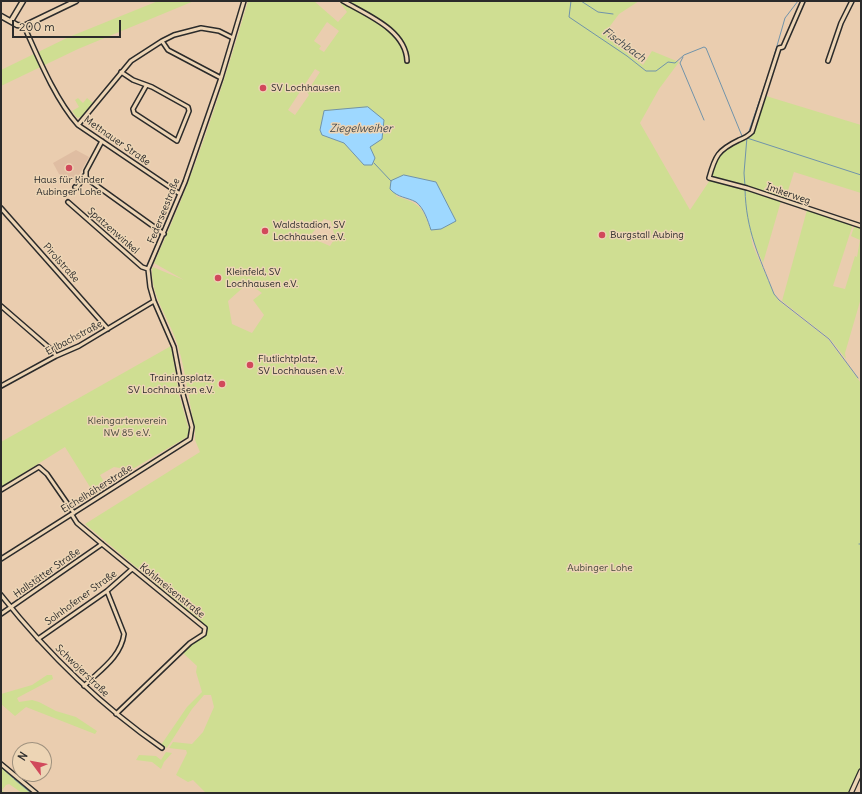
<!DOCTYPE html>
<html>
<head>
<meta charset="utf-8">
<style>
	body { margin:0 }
	#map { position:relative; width:862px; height:794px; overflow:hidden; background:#eacdaf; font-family:Delius,sans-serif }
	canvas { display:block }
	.frame { position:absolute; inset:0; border:2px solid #2b2b2b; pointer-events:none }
	.north { position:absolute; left:12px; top:742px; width:40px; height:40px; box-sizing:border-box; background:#edd5b5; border:1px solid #9f917e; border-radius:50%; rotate:302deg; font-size:11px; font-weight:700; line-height:16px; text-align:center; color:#2b2b2b }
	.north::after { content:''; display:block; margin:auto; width:14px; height:18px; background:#d1495b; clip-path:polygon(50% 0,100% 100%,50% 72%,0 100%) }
	.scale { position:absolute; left:12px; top:20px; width:109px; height:18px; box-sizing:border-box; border:2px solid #2b2b2b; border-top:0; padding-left:5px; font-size:12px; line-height:14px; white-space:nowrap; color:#2b2b2b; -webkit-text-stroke:3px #edd5b5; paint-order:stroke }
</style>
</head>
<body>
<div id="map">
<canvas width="862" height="794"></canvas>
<div class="frame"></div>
<div class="north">N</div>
<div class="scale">200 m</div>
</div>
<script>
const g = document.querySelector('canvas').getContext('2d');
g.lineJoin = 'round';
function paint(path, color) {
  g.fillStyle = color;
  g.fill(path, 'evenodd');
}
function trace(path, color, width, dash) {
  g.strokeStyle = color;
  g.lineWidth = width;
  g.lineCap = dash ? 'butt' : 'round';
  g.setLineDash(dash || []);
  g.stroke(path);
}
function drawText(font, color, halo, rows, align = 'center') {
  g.font = font + ' Delius,sans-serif';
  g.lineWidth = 3;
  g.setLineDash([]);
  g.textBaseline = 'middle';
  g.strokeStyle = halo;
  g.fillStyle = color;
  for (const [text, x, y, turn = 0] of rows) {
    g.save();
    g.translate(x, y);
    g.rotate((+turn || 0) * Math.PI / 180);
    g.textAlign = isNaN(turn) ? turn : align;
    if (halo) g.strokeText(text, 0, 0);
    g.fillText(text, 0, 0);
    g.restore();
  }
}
paint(new Path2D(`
	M76,150L89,157L75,182L59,174L53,163Z`), '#dfbda2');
paint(new Path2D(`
	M158,1H194L78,49L1,86V70L69,37Z
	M248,1H314L338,22L347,12L339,1H639L619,14L610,26L612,41L643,65L652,51L679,62L659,89L640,123L690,210L710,180L781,201L763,263L750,233L753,246L774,294L779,301L828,339L861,383V767L849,793H206L193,780L188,782L176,775L187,753L186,750L169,748L173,742L192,744L203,732L214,707L211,695H204L192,709L167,748L161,745L187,707L202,692L196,672L197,666L183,653L206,626L85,524L200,452L195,440V430C189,402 186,373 178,346C170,319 151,298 152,269L153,267L184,280L154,263C193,179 222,90 248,1ZM327,22L339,31L324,52L319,49L321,46L314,41ZM315,69L320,72L307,92L309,95L295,115L288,110ZM322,135L369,147L375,158L364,165L344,143ZM404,175L436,182L431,230C422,206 420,204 396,196ZM324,219L331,221L335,238L330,246L309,237ZM248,283L262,293L253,300L264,315L252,333L232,324L228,301Z
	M766,96L861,125V193L794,172L785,200L712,177C708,157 735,138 752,136Z
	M78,98L83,103L87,98L93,103L81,117L77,118L72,111L79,107L75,100Z
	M807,210L853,224L833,286L845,289L855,256L857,257L860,240L851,236L854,227L857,226L861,227V298L845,353L846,359L830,339L782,301Z
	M171,346L179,395L189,430L187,437L131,470L114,467L100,475L107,487L95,495L65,447L1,487V442Z
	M47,675H52L53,679L17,698L19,702L32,700L39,702L56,711L76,717L97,731L95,734L26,707L15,716L1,704V694L32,685Z
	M166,752L172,753L164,762L161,769L152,762L136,760L139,755L156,756L161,760Z
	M1,761L38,793H22L9,784L6,785L2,790L5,793H1Z`), '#cfde92');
const water = new Path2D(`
	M368,107L384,120L382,139L370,147L375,158L372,165H364L344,143L322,135L320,130L324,111Z
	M404,175L436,182L456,221L441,229L431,230C428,221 424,208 416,202C407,197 398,198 390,189L391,181Z`);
paint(water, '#9ed8ff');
trace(water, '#7093aa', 1);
trace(new Path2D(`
	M571,1L569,17L627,56L646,71H656L668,62L675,63L684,55L704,47L706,48L742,136
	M581,1L598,12L613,14
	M683,57L680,63L704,120
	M748,134L770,70L785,18L798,1
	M747,138L861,175
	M720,149L742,136
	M374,163L391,181
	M745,186L744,173L747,137
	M745,189C746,231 759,256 774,294L779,300L829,339L858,378
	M859,544H861
	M1,767L13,778
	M14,779L31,793`), '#7093aa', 1);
const minor = new Path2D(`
	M343,1C367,15 406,30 407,61
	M803,1L783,47L779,48L752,132C748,136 744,138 739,140C718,150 715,156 709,178L747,188L861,226
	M24,26C38,57 55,99 78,125L180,194
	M162,41L168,50L221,78
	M828,61L841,23L852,1
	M121,72L133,80L152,87L188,107L189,111L177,141L134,113L133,109L146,86
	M78,125L131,61L162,41L174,35L201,28L219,31L233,38
	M102,141L86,171V178L164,234
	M75,187L77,188L85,175
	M68,202L142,267L148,269
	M1,208L108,329
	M1,306L53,351L56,356
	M1,386L56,356L79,346L154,301
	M1,490L39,467L47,474L74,513
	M72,515L77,523L102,544L205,628L204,634L190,643L116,714
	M1,559L190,439L192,427L183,394L174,347L154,301L150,287L148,269L185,182L221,78L244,1
	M1,595C47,653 100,705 162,748
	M1,614L102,544
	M38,639L107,591L132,569
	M84,686C100,670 121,657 124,634L107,591
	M1,764L36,793`);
const tertiary = new Path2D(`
	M851,793L861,771`);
const secondary = new Path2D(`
	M1,16L17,25L24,26L76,1
	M11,21L23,1`);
trace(minor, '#2b2b2b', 6);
trace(tertiary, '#2b2b2b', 6);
trace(secondary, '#2b2b2b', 7);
trace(minor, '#edd5b5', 3);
trace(tertiary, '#edd5b5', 3.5);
trace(secondary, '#edd5b5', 4);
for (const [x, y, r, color] of [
	[263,88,4,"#d1495b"],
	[69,168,4,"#d1495b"],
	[265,231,4,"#d1495b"],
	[602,235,4,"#d1495b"],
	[218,278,4,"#d1495b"],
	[250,365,4,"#d1495b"],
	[222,384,4,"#d1495b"]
]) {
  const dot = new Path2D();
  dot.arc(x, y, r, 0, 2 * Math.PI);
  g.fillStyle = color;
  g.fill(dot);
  trace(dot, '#edd5b5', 1.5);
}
drawText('10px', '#2b2b2b', '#edd5b5', [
	["SV Lochhausen",271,88],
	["Haus für Kinder",69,180,"center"],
	["Aubinger Lohe",69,192,"center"],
	["Waldstadion, SV",273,225],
	["Lochhausen e.V.",273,237],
	["Burgstall Aubing",610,235],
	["Kleinfeld, SV",226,272],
	["Lochhausen e.V.",226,284],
	["Flutlichtplatz,",258,359],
	["SV Lochhausen e.V.",258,371],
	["Trainingsplatz,",214,378,"right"],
	["SV Lochhausen e.V.",214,390,"right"]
], 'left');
drawText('10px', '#2b2b2b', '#edd5b5', [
	["Mettnauer Straße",117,141,35],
	["Imkerweg",788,194,19],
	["Federseestraße",164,211,-68],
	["Spatzenwinkel",113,231,41],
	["Pirolstraße",61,263,48],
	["Erlbachstraße",74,338,-28],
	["Eichelhäherstraße",97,489,-32],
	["Hallstätter Straße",47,573,-35],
	["Kohlmeisenstraße",172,591,39],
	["Solnhofener Straße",81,598,-36],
	["Schwojerstraße",82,671,44]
]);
drawText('10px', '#44463a', '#edd5b5', [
	["Kleingartenverein",127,421],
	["NW 85 e.V.",127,433],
	["Aubinger Lohe",600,568]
]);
drawText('italic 11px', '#3c454b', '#edd5b5', [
	["Fischbach",624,45,36],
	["Ziegelweiher",361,129]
]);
</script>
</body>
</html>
